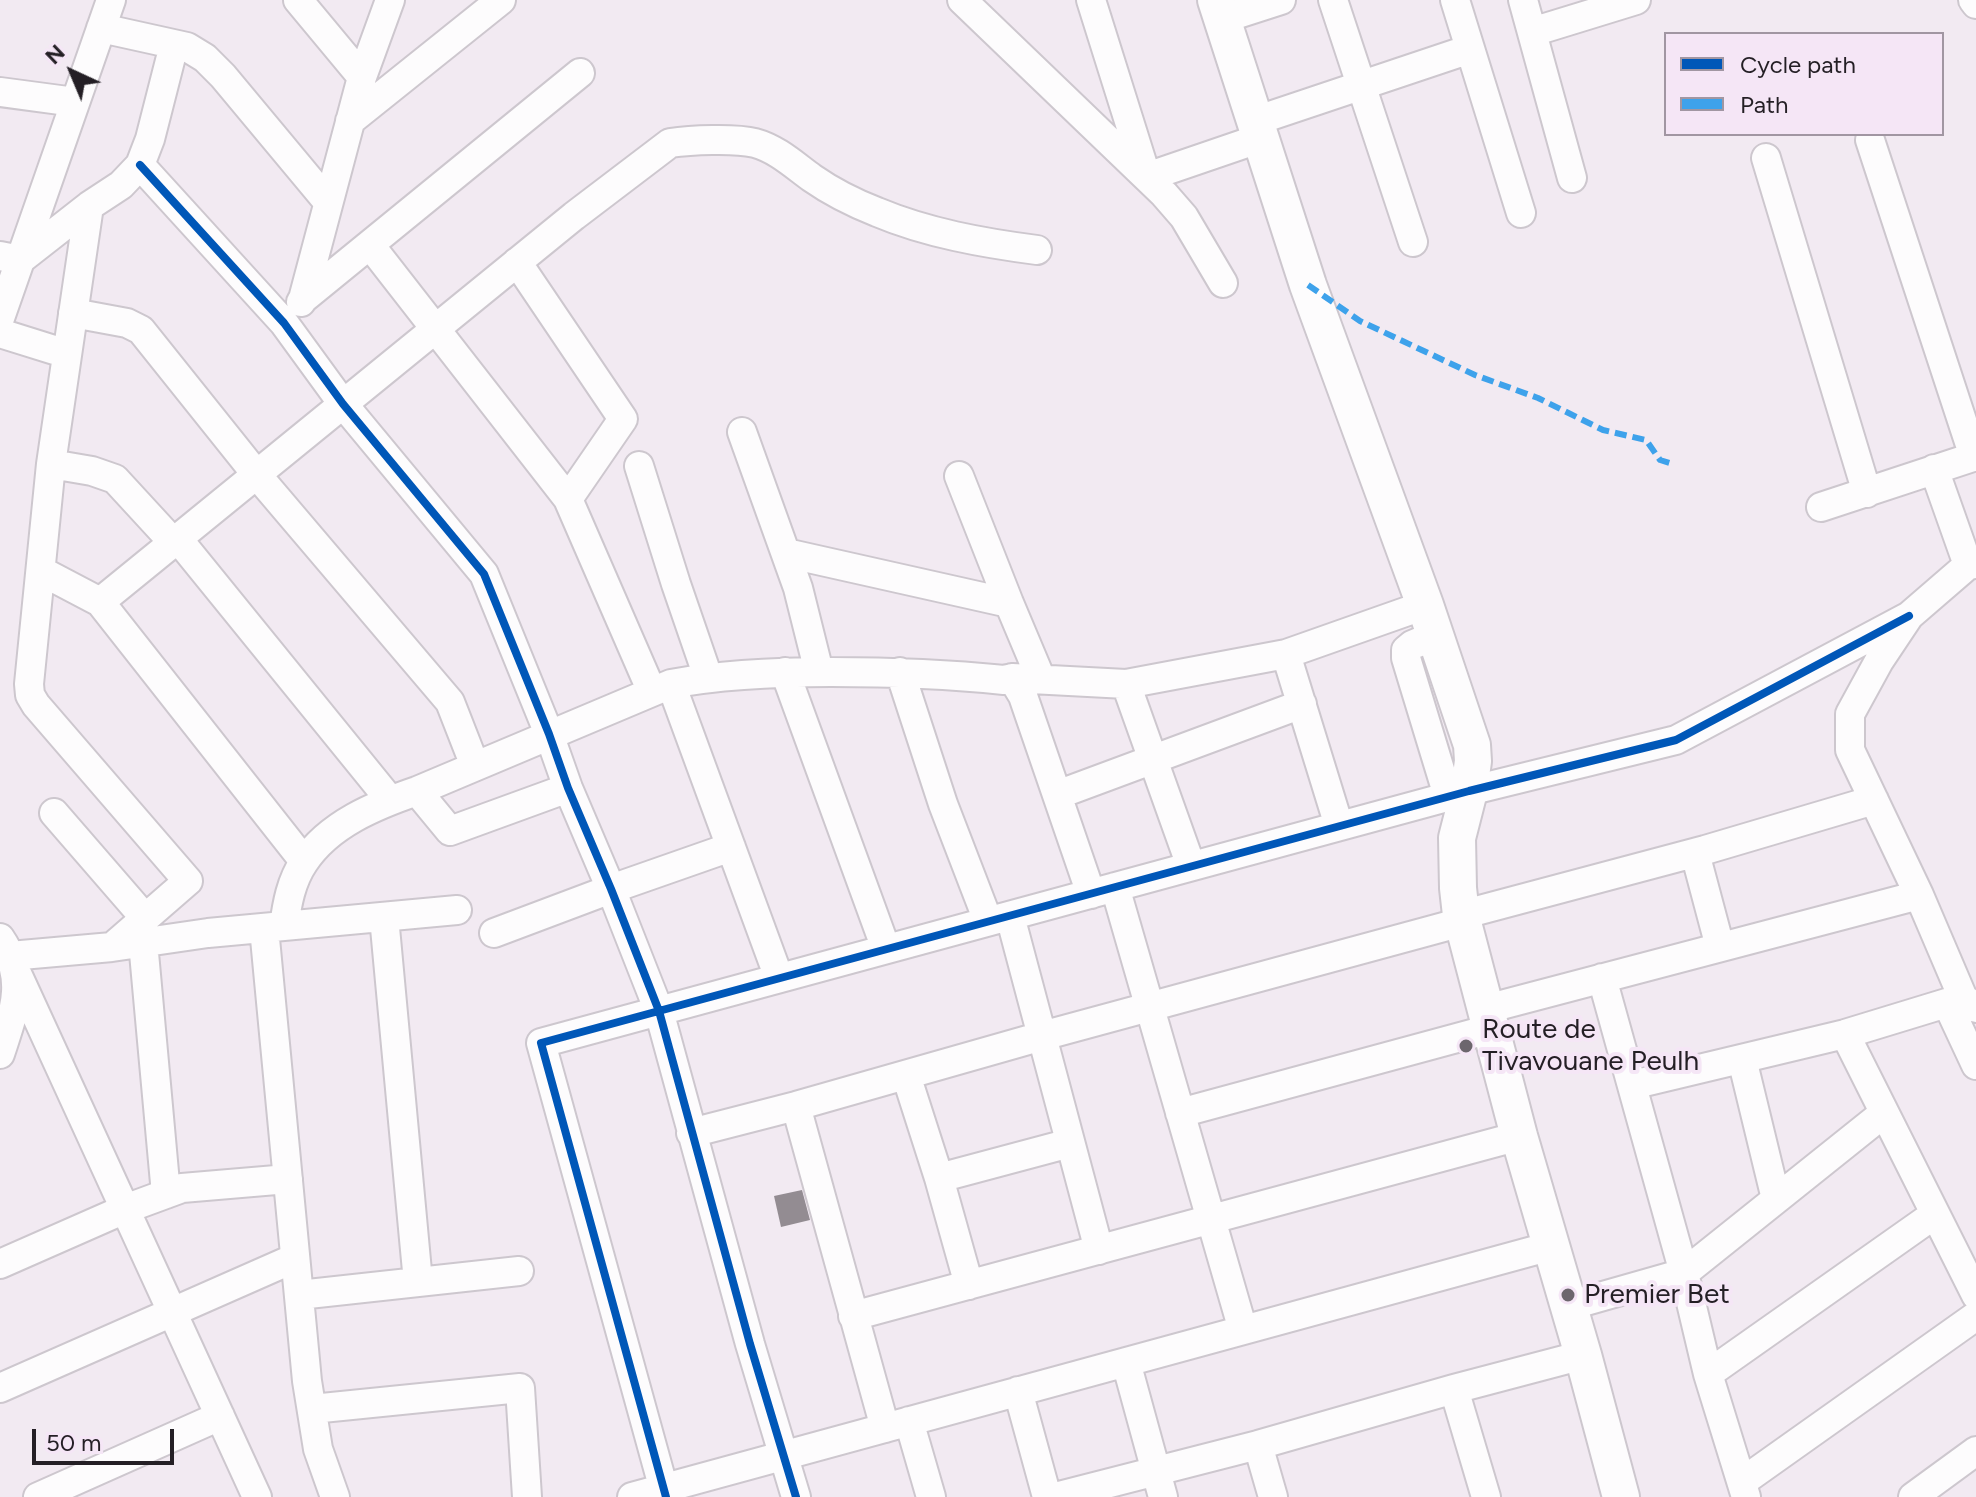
<!DOCTYPE html>
<html>
<head>
<meta charset="utf-8">
<style>
	body { margin:0 }
	#map { position:relative; width:1976px; height:1497px; overflow:hidden; background:#f2eaf2; font-family:Figtree,sans-serif }
	canvas { display:block }
	.legend { position:absolute; left:1664px; top:32px; width:280px; height:104px; box-sizing:border-box; background:#f5e6f6; border:2px solid #a196a2; margin:0; padding:10px 14px; list-style:none; font-size:24px; color:#241f25 }
	.legend li { display:flex; align-items:center; gap:16px; height:40px }
	.legend b { width:40px; border:2px solid #a196a2 }
	.north { position:absolute; left:32px; top:32px; width:80px; height:80px; -webkit-text-stroke:6px #f5e6f6; paint-order:stroke; rotate:316deg; font-size:22px; font-weight:700; line-height:32px; text-align:center; color:#241f25 }
	.north::after { content:''; display:block; margin:auto; width:28px; height:36px; background:#241f25; clip-path:polygon(50% 0,100% 100%,50% 72%,0 100%) }
	.scale { position:absolute; left:32px; top:1429px; width:142px; height:36px; box-sizing:border-box; border:4px solid #241f25; border-top:0; padding-left:10px; font-size:24px; line-height:28px; white-space:nowrap; color:#241f25; -webkit-text-stroke:6px #f5e6f6; paint-order:stroke }
</style>
</head>
<body>
<div id="map">
<canvas width="1976" height="1497"></canvas>
<ul class="legend">
<li><b style="height:10px;background:#0057b8"></b>Cycle path</li>
<li><b style="height:10px;background:#3ea2eb"></b>Path</li>
</ul>
<div class="north">N</div>
<div class="scale">50 m</div>
</div>
<script>
const g = document.querySelector('canvas').getContext('2d');
g.lineJoin = 'round';
function paint(path, color) {
  g.fillStyle = color;
  g.fill(path, 'evenodd');
}
function trace(path, color, width, dash) {
  g.strokeStyle = color;
  g.lineWidth = width;
  g.lineCap = dash ? 'butt' : 'round';
  g.setLineDash(dash || []);
  g.stroke(path);
}
function drawText(font, color, halo, rows, align = 'center') {
  g.font = font + ' Figtree,sans-serif';
  g.lineWidth = 8;
  g.setLineDash([]);
  g.textBaseline = 'middle';
  g.strokeStyle = halo;
  g.fillStyle = color;
  for (const [text, x, y, turn = 0] of rows) {
    g.save();
    g.translate(x, y);
    g.rotate((+turn || 0) * Math.PI / 180);
    g.textAlign = isNaN(turn) ? turn : align;
    if (halo) g.strokeText(text, 0, 0);
    g.fillText(text, 0, 0);
    g.restore();
  }
}
paint(new Path2D(`
	M802,1190L810,1220L781,1227L774,1196Z`), '#938c92');
const minor = new Path2D(`
	M298,0L362,77
	M962,0L1164,194L1184,217L1223,283
	M1091,0L1145,172
	M1333,0L1413,242
	M1455,0L1521,213
	M1523,0L1572,178
	M1973,0L1976,4
	M1222,19L1281,0
	M101,28L187,47L205,58L223,76L328,202
	M1532,32L1636,0
	M0,92L75,102
	M350,121L501,0
	M1255,121L1470,49
	M1870,140L1974,457
	M1766,158L1867,493
	M140,165L284,323L343,404L484,574L549,734L568,788L611,889L659,1011L750,1344L796,1497
	M1147,177L1261,138
	M89,206L51,464L29,684L30,695L36,705L188,881L112,947
	M370,245L568,499L652,692
	M0,256L20,260L89,206L121,185L140,165L150,139L174,45
	M517,262L623,419L568,499
	M303,299L580,73
	M301,302L303,299L362,77L390,0
	M73,313L127,323L141,330L257,475L450,702L475,766
	M0,318L111,0
	M0,333L67,354
	M742,432L798,588L819,672
	M51,464L92,471L115,479L173,542
	M639,466L676,584L708,677
	M1934,469L1968,565
	M959,476L1009,603L1041,679
	M1821,507L1976,456
	M178,539L390,800
	M786,553L1009,603
	M1976,564L1968,565L1909,616L1879,661L1850,714V750L1919,895L1963,998L1976,1008
	M41,571L100,602L304,861
	M100,602L574,216L670,143C690,140 735,138 755,143C777,149 794,165 812,178C832,192 854,203 877,212C927,233 983,243 1037,250
	M1436,635L1412,645L1406,650V658L1448,796
	M1286,654L1339,826
	M785,672L886,949
	M900,672L943,804L988,921
	M1012,678L1023,696L1091,894
	M671,684L779,978
	M1126,684L1191,866
	M417,791L450,831L568,788
	M1057,795L1302,704
	M54,813L145,918
	M1695,853L1720,947
	M1115,887L1243,1330
	M1461,915L1705,850L1874,800
	M1010,916L1099,1250
	M384,917L418,1282
	M284,926C287,904 291,881 304,862C329,824 376,805 417,791L671,684C724,674 777,672 831,672C889,672 946,674 1004,680L1012,678L1126,684L1286,654L1425,605
	M264,928L307,1381L318,1449L335,1497
	M494,933L611,889L731,847
	M0,938C28,979 14,1011 0,1054
	M143,942L166,1194
	M10,956L112,947L208,933L457,910
	M14,967L257,1497
	M1602,978L1684,1273L1708,1374L1746,1497
	M1947,1003L1976,1065
	M1486,1009L1919,895
	M1845,1034L1976,1295
	M1742,1059L1776,1199
	M906,1075L939,1178L969,1285
	M1632,1085L1845,1034L1963,998
	M796,1106L885,1428
	M1180,1113L1490,1029
	M691,1133L796,1106L1042,1036L1462,922
	M939,1178L1070,1143
	M0,1264L125,1209L182,1188L288,1179
	M299,1295L519,1271
	M1568,1306L1684,1273L1884,1113
	M853,1316L1519,1136
	M1126,1362L1163,1497
	M1708,1374L1935,1214
	M0,1388L295,1258
	M1454,1389L1486,1497
	M1018,1391L1047,1497
	M312,1409L520,1388L527,1497
	M909,1421L931,1497
	M1258,1445L1273,1497
	M1742,1482L1976,1316
	M38,1497L220,1416
	M632,1497L1551,1246
	M666,1497L541,1043L1469,791L1676,740L1909,616
	M1055,1497L1258,1445L1454,1389L1583,1355
	M1913,1497L1976,1451`);
const major = new Path2D(`
	M1216,0L1308,285L1425,605L1472,745L1473,761L1469,791L1457,838L1458,888L1461,915L1519,1136L1583,1355L1621,1497`);
trace(minor, '#cdc7ce', 32);
trace(major, '#cdc7ce', 40);
trace(minor, '#fdfcfd', 28);
trace(major, '#fdfcfd', 36);
trace(new Path2D(`
	M1308,285L1360,321L1475,375L1538,398L1603,430L1646,440L1660,460L1670,463`), '#3ea2eb', 6, [12, 6]);
trace(new Path2D(`
	M140,165L284,323L343,404L484,574L549,734L568,788L611,889L659,1011L750,1344L796,1497
	M666,1497L541,1043L1469,791L1676,740L1909,616`), '#0057b8', 8);
for (const [x, y, r, color] of [
	[1466,1046,8,"#6c666d"],
	[1568,1295,8,"#6c666d"]
]) {
  const dot = new Path2D();
  dot.arc(x, y, r, 0, 2 * Math.PI);
  g.fillStyle = color;
  g.fill(dot);
  trace(dot, '#f5e6f6', 3);
}
drawText('28px', '#241f25', '#f5e6f6', [
	["Route de",1482,1030],
	["Tivavouane Peulh",1482,1062],
	["Premier Bet",1584,1295]
], 'left');
</script>
</body>
</html>
